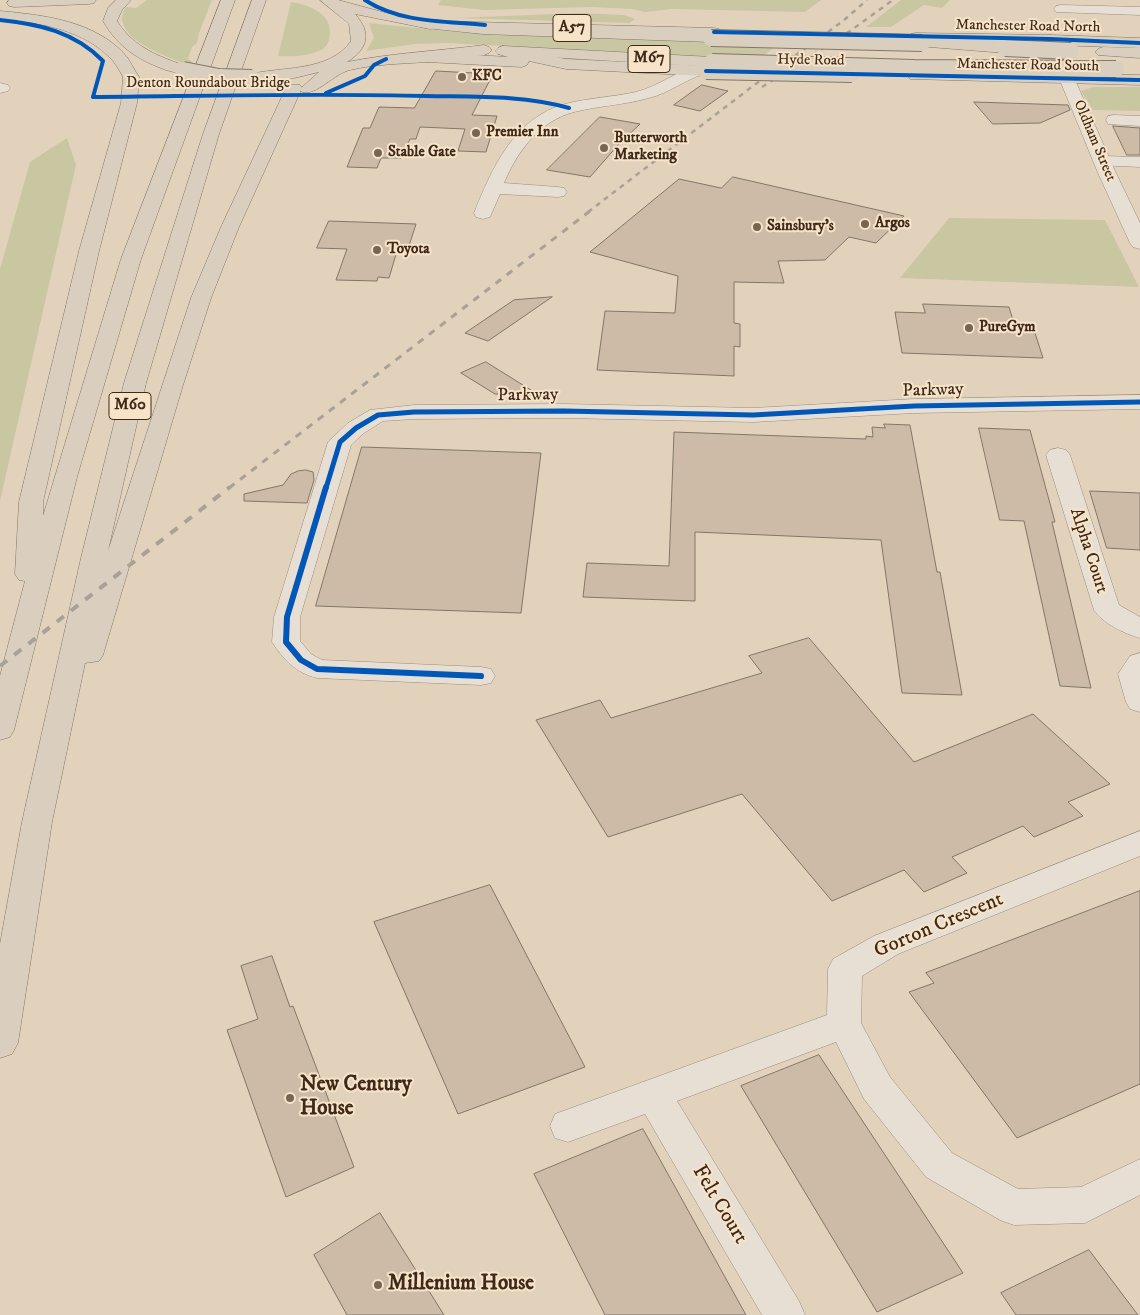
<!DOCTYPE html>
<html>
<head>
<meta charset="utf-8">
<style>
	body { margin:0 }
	canvas { display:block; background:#e2d2bb }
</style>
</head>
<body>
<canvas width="1140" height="1315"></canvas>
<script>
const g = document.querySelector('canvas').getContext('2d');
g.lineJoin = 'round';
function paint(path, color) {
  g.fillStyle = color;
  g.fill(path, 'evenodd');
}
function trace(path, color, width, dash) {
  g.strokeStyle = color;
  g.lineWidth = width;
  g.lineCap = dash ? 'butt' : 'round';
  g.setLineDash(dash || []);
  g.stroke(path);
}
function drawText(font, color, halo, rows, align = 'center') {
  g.font = font + ' "IM FELL DW Pica",serif';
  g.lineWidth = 4;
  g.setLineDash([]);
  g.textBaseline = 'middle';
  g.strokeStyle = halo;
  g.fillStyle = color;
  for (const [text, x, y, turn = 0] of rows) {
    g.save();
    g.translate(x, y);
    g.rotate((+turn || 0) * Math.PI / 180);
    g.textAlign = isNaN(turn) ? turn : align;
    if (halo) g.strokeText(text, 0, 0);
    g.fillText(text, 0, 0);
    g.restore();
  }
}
paint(new Path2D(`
	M147,0H212L199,33L197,43L192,47L188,59L193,62L187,64C169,58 106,36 126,7L136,8Z
	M441,0H821L805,12L672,9L645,12L632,9L592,7L484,10L438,5Z
	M901,0H950L942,8L924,5L891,27H866Z
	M291,2C309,5 331,13 330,33C330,40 327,47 321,50C310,56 291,57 278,56Z
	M578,13L624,15L635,19L629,23L456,18Z
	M369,23L457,32L781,42L758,60L448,43L415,44L366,51L374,38Z
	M1093,87H1140V111L1093,110L1081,91Z
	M67,138L76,165L0,501V269L30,162Z
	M949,218L1105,220L1139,287L900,278Z`), '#c9c7a2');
const building = new Path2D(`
	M436,71L493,74L472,115L497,116L486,152L458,151L465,129L420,127L416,139H410L401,158H381L377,168L347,167L363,128H370L379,107L414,108Z
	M702,85L728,91L700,111L674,105Z
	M974,102L1068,105L1070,110L1040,123L993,124Z
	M600,117L640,124L619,144L590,177L547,170Z
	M1113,126L1140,128V155H1127Z
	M733,177L904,216L876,243L849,237L825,260L778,261L784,283L734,282V323L740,324V347L734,346V376L597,370L605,311L675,313L678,276L590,252L679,179L721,188Z
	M329,221L416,224L407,252L397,251L389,278L378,277L377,281L336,280L347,249L317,248Z
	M552,297L488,341L465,333L514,300Z
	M923,304L1009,307L1016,330H1034L1043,358L902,353L895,312L925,313Z
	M486,362L539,395L495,394L461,373Z
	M884,424L910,425L937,572H940L962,695L902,693L881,540L695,532V601L583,597L587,563L669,566L674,432L866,439V436L873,437L872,427L885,428Z
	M979,428L1030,430L1055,522H1052L1091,688L1060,686L1024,521L1000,520Z
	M362,447L541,453L521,613L316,606Z
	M306,470L313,472L314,480L307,503L244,501V494L283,485L291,474L298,471Z
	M1090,491L1140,493V550L1107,548Z
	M809,638L914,762L1033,714L1110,784L1068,802L1083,816L1034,837L1023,826L952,857L967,873L924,892L904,870L832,901L742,794L608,837L536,720L600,700L611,718L762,673L749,656Z
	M490,885L585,1067L458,1114L374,922Z
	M1140,891V1084L1017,1138L909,992L934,983L926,973Z
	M272,956L290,1007L293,1006L354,1167L286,1197L227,1030L258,1019L241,966Z
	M819,1055L963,1273L877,1312L741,1086Z
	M643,1129L746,1315H605L534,1174Z
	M380,1213L444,1315H347L314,1255Z
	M1089,1250L1138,1315H1016L1001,1293Z`);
paint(building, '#cdbba8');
trace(building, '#827669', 1);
const minor = new Path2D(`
	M1061,5L1140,7V15L1056,12L1054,9L1056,6Z
	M699,65L705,67L707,70L705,73C685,80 669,93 649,98C624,105 598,106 574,112C539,121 517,152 504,183L558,187L564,188L567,192L564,196L558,197L500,194L490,217L483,219L476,217L474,213C492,168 514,118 565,104C588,98 613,97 636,92C659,86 677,71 699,65Z
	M0,83L8,85L10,88L8,91L0,93Z
	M1114,115L1140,116V126L1108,124L1106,120L1108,116Z
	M1102,156L1140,157V167L1096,165L1093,161L1096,157Z
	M1140,395V409L914,413L753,422L564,418L414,419L383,421L364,433L351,445L300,617V641L311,654L322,660L481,667L491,669L495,676L491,683L481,685L317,678C296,673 284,660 272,642L274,617L328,442L348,423L370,410L414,405L564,404L753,408L914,399Z
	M1058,448L1066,450L1070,455L1119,605L1140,617V638C1125,634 1102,623 1094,610L1046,455L1050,450Z
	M1140,653V712L1130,709L1126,702L1118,674L1130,656Z
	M1140,831V856L898,954L862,976L861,1023L890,1077L952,1153L1018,1189L1081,1187L1140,1159V1195L1085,1223L1014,1225L1000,1220L926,1177L864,1099L836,1042L677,1101L799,1301L805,1315H762L645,1114L568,1142L555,1138L550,1126L555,1114L827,1015L828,969L833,959L874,936Z`);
const tertiary = new Path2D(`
	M1050,35L1055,36L1057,39L1116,173L1140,223V249L1133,247L1130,243L1098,173L1043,39L1045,36Z`);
const primary = new Path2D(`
	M434,21L714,28L719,29L721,32L719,35L714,36L429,28L427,25L429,22Z
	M916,33L1050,35L1140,38V48L911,40L909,37L911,34Z
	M503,46L566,59L706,66L712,68L714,71L712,74L706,76L566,69L529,61L527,65L522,67L427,62L422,60L419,57L422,54L427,52L508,57L498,54L495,51L498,48Z
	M916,71L1140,75V85L910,79L908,76L910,73Z`);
const trunk = new Path2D(`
	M9,0H96L94,3L89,4L14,7L9,6L7,3Z
	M116,0H131L122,10L117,21C134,48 160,57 189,67L191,70L189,73C181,75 174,72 166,70C138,60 118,47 103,21L108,8Z
	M320,0H338L390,14L435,22L437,25L435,28L430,29L355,14C372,33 368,49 347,62C392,53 438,51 484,45L489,47L492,50L489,53L484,55C465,57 446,60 426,62C400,64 375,64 350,70C333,74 317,96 302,92L300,89L319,72C299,77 266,86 246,81L244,78L246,75C280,66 329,73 351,41L349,24Z
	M0,11C44,15 97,21 127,57C131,63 135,71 139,77L137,80H125C121,74 118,67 113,61C84,29 41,23 0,19Z`);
const motorway = new Path2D(`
	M221,0H235L141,259L77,477L14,730L10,737L0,740V676L25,581L19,580L15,574L19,502L79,251L121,103L123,77L125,74H137L139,77L137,103L99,251L43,502V516L121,259Z
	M252,0H266L219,134L146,383L108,551L191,298L221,227L286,88L288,85H300L302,88L239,227L211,298L183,385L103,655L99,661L85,663L52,822L18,1043L12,1054L0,1058V944L22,822L81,558L124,383L203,134Z
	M430,21L483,26L711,34L716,35L718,38L716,41L711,42L483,34L425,28L423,25L425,22Z
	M922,38L1005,43L1010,45L1013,48L1010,51L1005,53L917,46L914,43L917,40Z
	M503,46L712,57L717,59L720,62L717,65L712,67L498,54L495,51L498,48Z
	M1103,47L1140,48V58L1098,55L1095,52L1098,49Z`);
trace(minor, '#998d7e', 1);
trace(tertiary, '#998d7e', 1);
trace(primary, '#827669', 1);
trace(trunk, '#827669', 1);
trace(motorway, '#827669', 1);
paint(minor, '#e7dfd3');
paint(tertiary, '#e7dfd3');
paint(primary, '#dacfbe');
paint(trunk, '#dacfbe');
paint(motorway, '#dacfbe');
trace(new Path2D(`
	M762,87L850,31L893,0
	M588,212L753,86L843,21L867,0`), '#a9a197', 2.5, [5, 5]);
trace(new Path2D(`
	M229,488L590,211`), '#a9a197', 3, [7, 7]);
trace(new Path2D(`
	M0,666L230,487`), '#a9a197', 4, [9, 9]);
const primaryBridge = new Path2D(`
	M706,71L852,74`);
const trunkBridge = new Path2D(`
	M183,70L219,77L252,78`);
const motorwayBridge = new Path2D(`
	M711,38L922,43
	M1005,48L1071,51
	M712,62L914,68L1116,69`);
trace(primaryBridge, '#827669', 18, []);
trace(trunkBridge, '#827669', 18, []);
trace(motorwayBridge, '#827669', 18, []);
trace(primaryBridge, '#dacfbe', 16);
trace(trunkBridge, '#dacfbe', 16);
trace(motorwayBridge, '#dacfbe', 16);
trace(new Path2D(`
	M365,0C400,23 445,21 485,25
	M0,20C39,24 75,32 103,61L93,97C204,96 315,93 426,96C473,97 523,95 569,108
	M714,32L1050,39L1140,43
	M706,71L1140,80
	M326,93L365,76L374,65L386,59`), '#0057b8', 4);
trace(new Path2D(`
	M326,488L340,442L356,428L378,415L414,412L564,411L753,415L914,406L1140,402`), '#0057b8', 5);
trace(new Path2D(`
	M326,487L287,617L286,642L301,660L317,669L481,676`), '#0057b8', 6);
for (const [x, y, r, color] of [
	[462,77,5,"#776453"],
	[476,133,5,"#776453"],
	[604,148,5,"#776453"],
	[378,153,5,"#776453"],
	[865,224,5,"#776453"],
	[757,227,5,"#776453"],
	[377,250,5,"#776453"],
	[969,328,5,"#776453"],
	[290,1098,5,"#776453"],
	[378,1285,5,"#776453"]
]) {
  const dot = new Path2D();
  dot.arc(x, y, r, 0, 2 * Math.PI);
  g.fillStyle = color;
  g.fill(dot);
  trace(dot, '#f7e4c8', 2);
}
drawText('15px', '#3e291b', '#f7e4c8', [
	["Manchester Road North",1028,27,1],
	["Hyde Road",811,61,1],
	["Manchester Road South",1028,66,1],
	["Denton Roundabout Bridge",208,84],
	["Oldham Street",1094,141,67]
]);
drawText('bold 15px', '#3e291b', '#f7e4c8', [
	["KFC",472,77],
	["Premier Inn",486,133],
	["Butterworth",614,139],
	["Marketing",614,156],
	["Stable Gate",388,153],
	["Argos",875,224],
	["Sainsbury's",767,227],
	["Toyota",387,250],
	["PureGym",979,328]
], 'left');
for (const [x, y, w] of [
	[572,28,38],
	[649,59,42],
	[130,406,42]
]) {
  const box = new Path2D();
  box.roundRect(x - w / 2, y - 13.5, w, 27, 4);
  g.fillStyle = '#f7e4c8';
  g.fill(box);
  trace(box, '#3e291b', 1);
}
drawText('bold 16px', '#3e291b', null, [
	["A57",572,28],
	["M67",649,59],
	["M60",130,406]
]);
drawText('18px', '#3e291b', '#f7e4c8', [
	["Parkway",933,391,-2],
	["Parkway",528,396,-1],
	["Alpha Court",1088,551,72]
]);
drawText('21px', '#3e291b', '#f7e4c8', [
	["Gorton Crescent",939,926,-23],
	["Felt Court",719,1205,59]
]);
drawText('bold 21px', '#3e291b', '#f7e4c8', [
	["New Century",300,1086],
	["House",300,1110],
	["Millenium House",388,1285]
], 'left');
</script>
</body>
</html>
